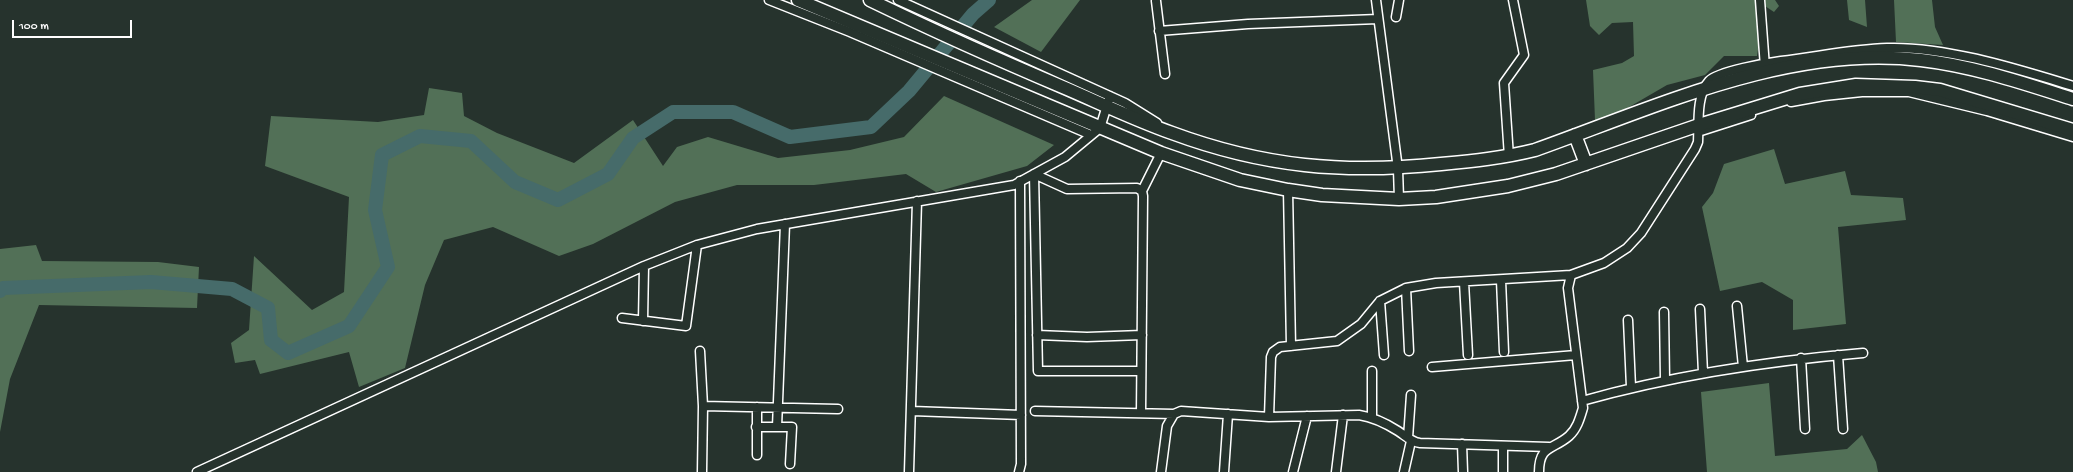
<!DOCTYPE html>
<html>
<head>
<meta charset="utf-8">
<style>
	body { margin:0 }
	#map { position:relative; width:2073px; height:472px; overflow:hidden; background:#26332d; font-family:"Gochi Hand",sans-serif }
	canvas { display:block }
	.scale { position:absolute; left:12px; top:20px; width:120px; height:18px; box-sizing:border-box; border:2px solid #fff; border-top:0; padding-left:5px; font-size:12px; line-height:14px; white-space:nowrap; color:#fff; -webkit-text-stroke:3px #26332d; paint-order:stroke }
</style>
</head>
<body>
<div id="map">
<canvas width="2073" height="472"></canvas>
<div class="scale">100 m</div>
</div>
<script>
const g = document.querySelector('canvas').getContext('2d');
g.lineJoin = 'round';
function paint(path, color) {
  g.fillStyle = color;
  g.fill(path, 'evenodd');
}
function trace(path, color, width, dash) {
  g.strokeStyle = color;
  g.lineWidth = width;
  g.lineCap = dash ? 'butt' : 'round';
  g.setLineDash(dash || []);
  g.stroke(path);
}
paint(new Path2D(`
	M1032,0H1080L1041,52L994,27Z
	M1586,0H1775L1779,6L1774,12L1765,6L1757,56H1724L1705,75L1667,85L1612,117L1595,120L1593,70L1622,63L1634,56L1633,22L1612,23L1599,35L1590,26Z
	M1847,0H1865L1867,27L1849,20Z
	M1894,0H1932L1935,27L1943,45L1896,42Z
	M429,88L462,93L464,116L497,133L574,163L633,120L663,166L677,147L708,137L778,158L850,150L904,137L944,96L1054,145L1027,166L936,192L906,174L814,185H737L675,202L593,244L559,256L493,227L444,240L425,285L405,368L359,387L349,352L260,374L255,360L235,363L231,343L249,330L254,256L312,310L344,292L349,197L265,166L271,116L378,122L424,115Z
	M1774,149L1785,184L1845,171L1851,195L1903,198L1906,220L1838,227L1846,324L1793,330V300L1762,282L1720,291L1702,207L1713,193L1724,164Z
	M36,245L42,261L158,262L199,267L197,308L39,305L10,379L0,432V249Z
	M1769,383L1775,456L1847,449L1862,435L1876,462L1878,472H1707L1701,392Z`), '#527057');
trace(new Path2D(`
	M0,291L3,288L151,282L232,289L268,308L271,340L288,353L349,326L388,267L375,210L382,155L420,136L471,141L515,182L558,200L608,174L633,138L673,112H733L790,137L871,127L909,91L973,14L989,0`), '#466b6a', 14);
const minor = new Path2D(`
	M769,0L850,32L1091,135
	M898,0L1125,103L1157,123
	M1376,0L1398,169L1399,199
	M1760,0L1765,67
	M1156,1L1165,74
	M1396,17L1399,0
	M1159,31L1248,24L1378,19
	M1791,102L1824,96L1862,92H1909L1987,111L2073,137
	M1698,132L1751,115
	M1509,157L1504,83L1524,55L1513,0
	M1288,190L1291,346
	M1142,191L1161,153
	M1501,280L1504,352
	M1464,282L1468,355
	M1406,288L1409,351
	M1380,301L1384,355
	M1737,306L1743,367
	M1700,309L1703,373
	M1664,312L1665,379
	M622,318L686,326L697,245
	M1628,320L1631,387
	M643,321L644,266
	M1037,335L1087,337L1142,335
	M700,351L703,406L702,472
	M1838,355L1843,429
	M1801,358L1805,429
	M1432,367L1576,355
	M1582,401C1674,375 1768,361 1863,353
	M703,406L838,409
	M757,407V455
	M912,411L1021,415
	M1035,411L1174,414
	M1141,413L1143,196L1142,191L1137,188L1067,189L1034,174L1038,371H1141
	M1269,417L1271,357L1273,352L1280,347L1337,341L1361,324L1380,301L1406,288L1436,283L1571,275
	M1372,418V371
	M756,427H792L790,464
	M777,427L785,224
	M1408,438L1411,395
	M1462,444L1463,472
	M197,472L644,266L697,245L757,229L1014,185L1065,157L1100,128L1110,96
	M909,472L917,201
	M1019,472L1021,464L1020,181
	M1161,472L1167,426L1174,414L1181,411L1269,417L1359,415C1372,417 1387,424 1398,431C1406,436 1411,442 1420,443L1549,447
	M1224,472L1228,414
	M1293,472L1307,416
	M1336,472L1343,415
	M1404,472L1411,441
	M1503,472V446
	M1539,472C1539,445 1553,450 1569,436C1577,429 1580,418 1583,408L1568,288L1571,275L1604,263L1627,248L1641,233L1695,149L1698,142C1699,124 1696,95 1709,81C1718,71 1767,63 1781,61C1816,57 1851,49 1887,48C1945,46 2017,69 2073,86`);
const highway = new Path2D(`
	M798,0L1161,153L1240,180L1288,190L1322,195L1399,199L1436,197L1508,186L1556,174L1699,125L1800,94L1856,85L1915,87L1940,90L2073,130
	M870,0C934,31 999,60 1065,88C1100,103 1135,120 1172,133C1264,167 1344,174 1441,164C1473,161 1503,158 1535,150C1656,107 1789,44 1921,60C1973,66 2023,83 2073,99
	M1575,135L1586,164`);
trace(minor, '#fff', 11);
trace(highway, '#fff', 15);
trace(minor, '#26332d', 8);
trace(highway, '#26332d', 12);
</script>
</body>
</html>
